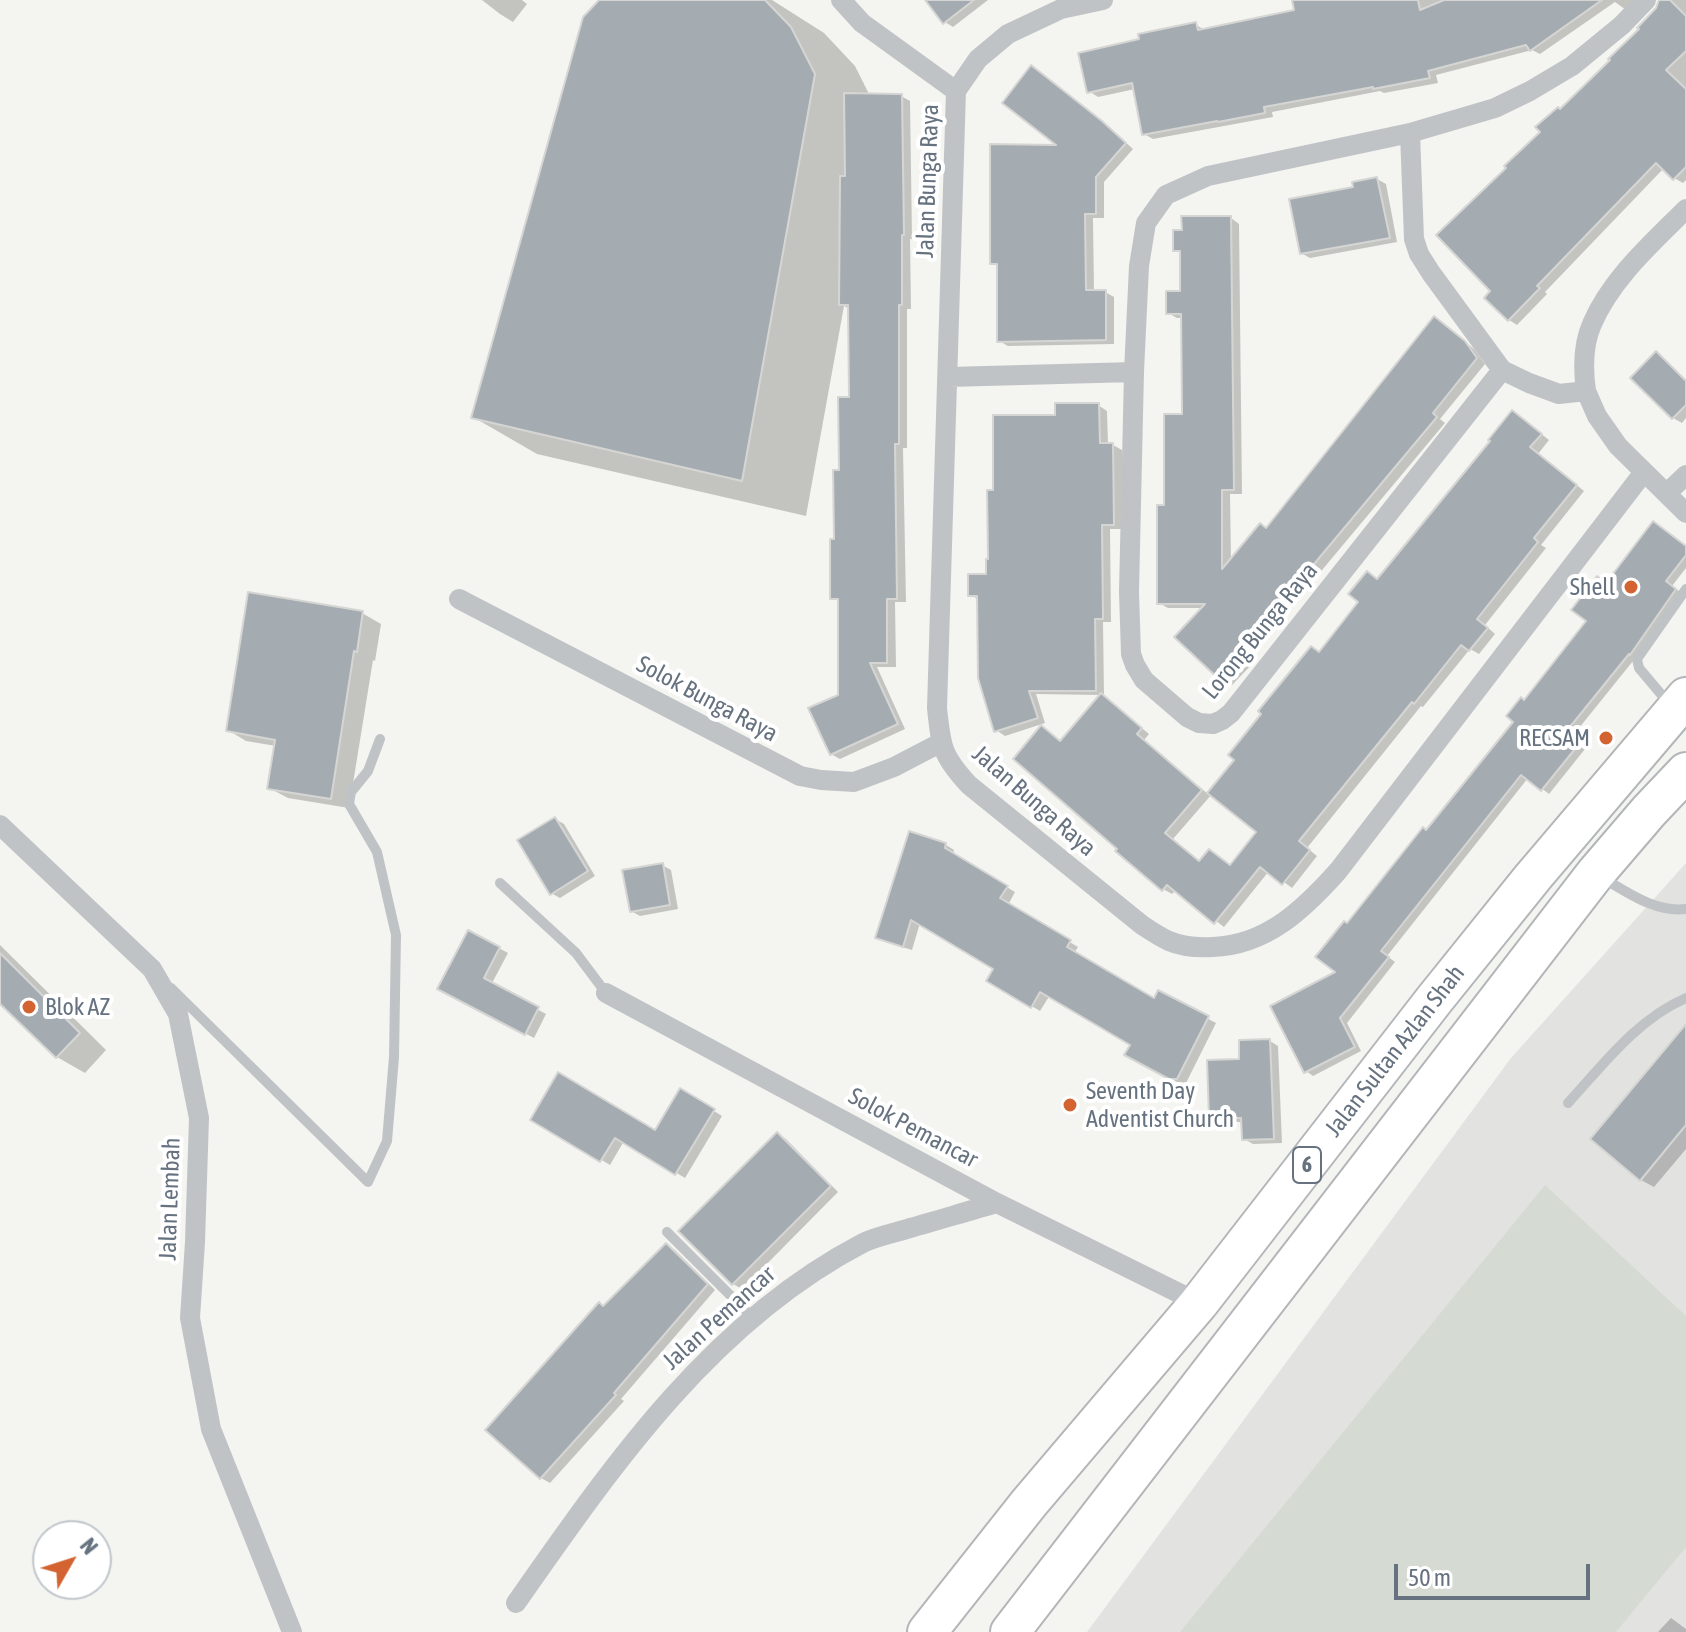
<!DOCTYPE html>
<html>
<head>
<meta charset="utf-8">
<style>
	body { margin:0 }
	#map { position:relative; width:1686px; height:1632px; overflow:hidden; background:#f4f4f1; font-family:"Asap Condensed",sans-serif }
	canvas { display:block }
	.north { position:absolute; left:32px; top:1520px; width:80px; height:80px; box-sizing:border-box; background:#fff; border:2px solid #c2c7cc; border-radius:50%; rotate:51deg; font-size:22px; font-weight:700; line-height:32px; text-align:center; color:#66727f }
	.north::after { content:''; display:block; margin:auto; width:28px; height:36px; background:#d36432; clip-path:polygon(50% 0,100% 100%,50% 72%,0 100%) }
	.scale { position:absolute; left:1394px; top:1564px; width:196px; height:36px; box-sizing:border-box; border:4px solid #66727f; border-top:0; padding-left:10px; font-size:24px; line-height:28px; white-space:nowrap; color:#66727f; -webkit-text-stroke:6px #fff; paint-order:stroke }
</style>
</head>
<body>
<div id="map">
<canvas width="1686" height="1632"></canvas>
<div class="north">N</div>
<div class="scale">50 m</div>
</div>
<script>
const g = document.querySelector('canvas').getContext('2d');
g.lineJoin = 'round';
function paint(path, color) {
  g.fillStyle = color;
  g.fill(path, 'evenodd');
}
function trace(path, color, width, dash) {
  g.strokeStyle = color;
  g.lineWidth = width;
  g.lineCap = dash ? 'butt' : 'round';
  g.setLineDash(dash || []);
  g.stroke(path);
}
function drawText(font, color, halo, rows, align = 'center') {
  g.font = font + ' "Asap Condensed",sans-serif';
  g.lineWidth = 8;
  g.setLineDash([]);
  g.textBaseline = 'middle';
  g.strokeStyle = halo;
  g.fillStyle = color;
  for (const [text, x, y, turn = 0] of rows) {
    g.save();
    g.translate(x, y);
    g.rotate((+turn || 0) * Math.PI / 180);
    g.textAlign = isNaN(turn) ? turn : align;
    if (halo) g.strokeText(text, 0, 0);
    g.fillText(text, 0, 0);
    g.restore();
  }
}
paint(new Path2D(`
	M1686,863V1632H1087L1511,1058Z`), '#e2e3e1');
paint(new Path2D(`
	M1545,1185L1686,1316V1547L1616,1632H1180Z`), '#d5dbd2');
paint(new Path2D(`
	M482,0H522L527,4L513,22L500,14Z
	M601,0H772L824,33L855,66L870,96H901L910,101L912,239H910L911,309H907V448H903L906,602H895L896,667H877L905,729L840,759L831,754L840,696V602L832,597L841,472L851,399L850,309L844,306L806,516L537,454L473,417Z
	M927,0H988L953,27L945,22Z
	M1294,0H1642L1629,12L1615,2L1540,54L1532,50L1436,75L1438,83L1384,93L1380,91L1272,112L1273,117L1153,139L1144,134L1135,89L1098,97L1089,91L1196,25L1205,30L1296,12Z
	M1660,0H1686V180L1683,183L1674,178L1664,168L1545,292L1547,294L1517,325L1509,320L1493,291L1542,132L1561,111L1642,29L1660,5Z
	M1040,73L1111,129L1133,149L1104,182V218H1093L1094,292H1105L1114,297V344L1008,346L999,341V267L992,263L1061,147Z
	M1377,179L1386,184L1397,242L1310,258L1301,253L1355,189Z
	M1231,218L1239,224L1242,494H1230L1231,562L1268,529L1443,324L1474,349L1485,364L1440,419L1445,423L1251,655L1256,660L1232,685L1224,680L1204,608H1168L1159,603L1166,507L1184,416L1183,318H1177L1168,313L1182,293V254L1175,250Z
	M1656,354L1665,359L1686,380V418L1682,423L1673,418Z
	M1098,405L1107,411L1108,445H1113L1122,450V529H1110L1111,622H1103L1104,697L1149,734L1144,740L1208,794L1377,580L1493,441L1513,412L1549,440L1538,454L1584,491L1541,545L1546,548L1485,625L1495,634L1479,654L1470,649L1423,707L1421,706L1307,848L1317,856L1292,888L1269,871L1224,927L1176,890L1172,894L1163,889L1042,728L1062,742L1102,695L1036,694L1045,723L1005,736L996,730L979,600L970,594L988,576L995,492L1057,417ZM1212,794L1259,832L1231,866L1210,851L1201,863L1173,839Z
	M1686,547V568L1672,586L1683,594L1637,656L1571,738L1585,749L1549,794L1528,778L1387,956L1395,962L1347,1023L1361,1051L1313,1076L1306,1071L1338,973L1348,925L1427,832L1516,721L1525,702L1589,621L1607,585Z
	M362,613L381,624L375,661L373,660L349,808L288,798L269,788L276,746L246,741L228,730Z
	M555,819L564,824L595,876L560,898L551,893Z
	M910,834L946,845L954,850L953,855L1015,892L1008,905L1078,947L1074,953L1155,1001L1159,993L1216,1023L1186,1083H1179L1127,1055L1132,1044L1050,995L1040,1011L988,980L996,968L920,923L912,950L886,942L878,937Z
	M662,865L671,870L678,909L640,916L631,911Z
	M469,932L508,953L491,985L546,1014L534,1038L440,988Z
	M0,945L106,1050L85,1073L57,1057L0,1001Z
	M1270,1041L1278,1046L1282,1143L1253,1144L1244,1139L1243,1122H1220L1211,1117L1241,1061Z
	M1686,1043V1149L1654,1187L1641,1180Z
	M681,1090L722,1116L685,1178L624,1141L610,1165L533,1119L656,1133Z
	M778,1134L786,1139L838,1192L742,1289L733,1284Z
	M667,1245L675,1250L715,1290L621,1399L624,1401L550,1483L541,1478L604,1308Z
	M1671,1618L1686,1629V1632H1658Z`), '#0003');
const building = new Path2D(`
	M599,0H765L791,27L815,74L742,481L471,418L583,17Z
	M925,0H974L943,24Z
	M1292,0H1418L1420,10L1444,0H1602L1530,51L1526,45L1428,71L1430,78L1373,89V87L1264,107L1265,113L1218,122L1217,121L1142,135L1132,83L1087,93L1078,53L1139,39L1138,34L1196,22L1198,30L1294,10Z
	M1659,0H1670L1686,16V51L1666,70L1686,89V167L1673,180L1656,163L1537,286L1540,288L1508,321L1484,298L1490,291L1436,235L1506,168L1504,166L1540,132L1535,127L1558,107L1560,109L1610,60L1608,59L1639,29L1637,28L1656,8Z
	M1031,65L1102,121L1126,143L1096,177V214H1085L1086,290H1106V340L997,342V264H990V144L1056,145L1002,103Z
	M844,93L902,94L904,235H902V305H899V444H895L897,599H887V663H870L898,724L830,755L808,708L838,695V599H830V539H834L833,470H839L838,397H849L848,305H839L840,176H845Z
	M1377,177L1390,238L1300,254L1289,199L1353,187L1352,182Z
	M1181,216H1231L1234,490H1222V569L1260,523L1266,528L1434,316L1465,341L1477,358L1433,413L1437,417L1243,649L1248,654L1222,682L1174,637L1205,604H1157V505H1164V414H1182L1181,314H1166V291H1180V251H1173V230H1182Z
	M1656,351L1686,381V405L1672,419L1630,378Z
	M1055,403H1099L1100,443H1113L1114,525H1102L1103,619H1095L1096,691H1029L1038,718L994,732L978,678L977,596H968V574H986V559H988L987,490H993V415H1055Z
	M1512,410L1542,434L1530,447L1577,485L1534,538L1538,542L1477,619L1488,628L1469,651L1461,645L1414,704L1412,702L1299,841L1310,850L1282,885L1260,867L1214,924L1167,885L1162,891L1115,851L1117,849L1013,759L1041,725L1060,741L1101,693L1142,728L1137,734L1202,790L1165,833L1199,861L1209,849L1230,865L1256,832L1207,793L1234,760L1228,755L1261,714L1258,711L1311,646L1319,652L1358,602L1348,594L1367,571L1377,579L1490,441L1488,440Z
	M1653,521L1686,546V555L1666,581L1676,589L1630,655L1629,654L1565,733L1579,744L1541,791L1521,775L1381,951L1389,957L1340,1018L1355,1047L1304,1073L1270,1006L1335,972L1315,957L1344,921L1347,923L1423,827L1426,830L1513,722L1506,716L1521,697L1524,700L1586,621L1571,610L1597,576L1606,583Z
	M248,592L363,611L357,652L354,651L331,799L267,789L275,740L226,731Z
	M555,817L588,871L550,895L517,840Z
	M909,831L946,843L945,848L1008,886L1000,898L1071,940L1067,947L1154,998L1158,990L1209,1016L1177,1079H1169L1124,1055L1130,1045L1040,992L1031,1008L986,981L993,969L911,920L903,947L875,938Z
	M663,863L670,905L630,912L622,870Z
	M468,930L500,947L484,978L539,1007L525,1035L437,989Z
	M0,953L80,1033L56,1058L0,1004Z
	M1686,1024V1125L1640,1181L1590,1139Z
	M1270,1039L1274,1139L1242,1140L1241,1118H1209L1207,1060L1239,1059V1040Z
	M558,1072L655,1130L680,1088L715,1109L675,1175L615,1138L600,1162L530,1120Z
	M777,1132L831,1186L732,1285L678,1231Z
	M666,1243L708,1284L614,1393L616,1395L540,1479L485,1430L599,1302L603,1306Z`);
paint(building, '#a5acb1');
trace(building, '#d5d6d4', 2);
const highway = new Path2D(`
	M927,1632L1029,1503L1199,1303L1434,1000L1533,877L1686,697
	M1010,1632L1595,874L1649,811L1686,772`);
trace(highway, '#b3b6b9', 42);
trace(new Path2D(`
	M1671,706L1639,668L1637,659L1686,589
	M1601,877C1627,892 1655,913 1686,909
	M500,883L576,953L606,993
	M171,988L368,1182L387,1141L394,1057L396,935L377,852L349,804L351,792L368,771L380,739
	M1568,1103C1603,1065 1637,1019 1686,998
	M667,1232L753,1318`), '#c0c3c6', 10);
trace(new Path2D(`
	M841,0L862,23L956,91
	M1103,0L1061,9L1008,34L978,59L956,91L937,708C941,747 942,756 969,785L1142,925C1151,931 1160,937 1169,941C1183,947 1198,948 1213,947C1267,945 1304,909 1338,871L1644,472
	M1410,133L1414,239L1419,254L1431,273L1502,370L1529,383L1559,394L1586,391L1597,416L1618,446L1686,513
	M1502,370L1231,713L1222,720L1213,724L1199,723L1187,717L1144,680L1135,665L1131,654L1129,592L1134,372L1139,266L1146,223L1166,195L1208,176L1410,133L1495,108L1530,91L1572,66L1622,25L1646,0
	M948,377L1134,372
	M1586,391C1583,369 1583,344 1592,324C1611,279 1652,243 1686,209
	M1667,493L1686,475
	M459,599L800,776L821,780L854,782L894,767L940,743
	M0,825L152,969L178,1014L199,1118L195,1242L190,1318L211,1429L292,1632
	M606,993L997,1203L1199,1303
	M516,1603C612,1466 711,1322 863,1243C877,1236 895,1233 910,1228C939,1220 968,1211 997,1203`), '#c0c3c6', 20);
trace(highway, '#fff', 38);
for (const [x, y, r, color] of [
	[1631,587,8,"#d36432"],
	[1606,738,8,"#d36432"],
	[29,1007,8,"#d36432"],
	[1070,1105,8,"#d36432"]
]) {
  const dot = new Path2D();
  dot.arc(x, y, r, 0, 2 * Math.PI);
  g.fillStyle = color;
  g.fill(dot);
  trace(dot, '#fff', 3);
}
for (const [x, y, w] of [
	[1307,1165,28]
]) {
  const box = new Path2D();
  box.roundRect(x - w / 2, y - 18, w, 36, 6);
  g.fillStyle = '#fff';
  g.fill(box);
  trace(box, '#66727f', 2);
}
drawText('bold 22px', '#66727f', null, [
	["6",1307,1165]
]);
drawText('24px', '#66727f', '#fff', [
	["Jalan Bunga Raya",928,181,-88],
	["Lorong Bunga Raya",1260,631,-51],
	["Solok Bunga Raya",707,699,28],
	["Jalan Bunga Raya",1034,801,41],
	["Jalan Sultan Azlan Shah",1395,1051,-52],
	["Solok Pemancar",913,1128,28],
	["Jalan Lembah",170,1199,-88],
	["Jalan Pemancar",719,1318,-42]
]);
drawText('24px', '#66727f', '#fff', [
	["Shell",1615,587],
	["RECSAM",1590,738],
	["Blok AZ",45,1007,"left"],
	["Seventh Day",1086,1091,"left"],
	["Adventist Church",1086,1119,"left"]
], 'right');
</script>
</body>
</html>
